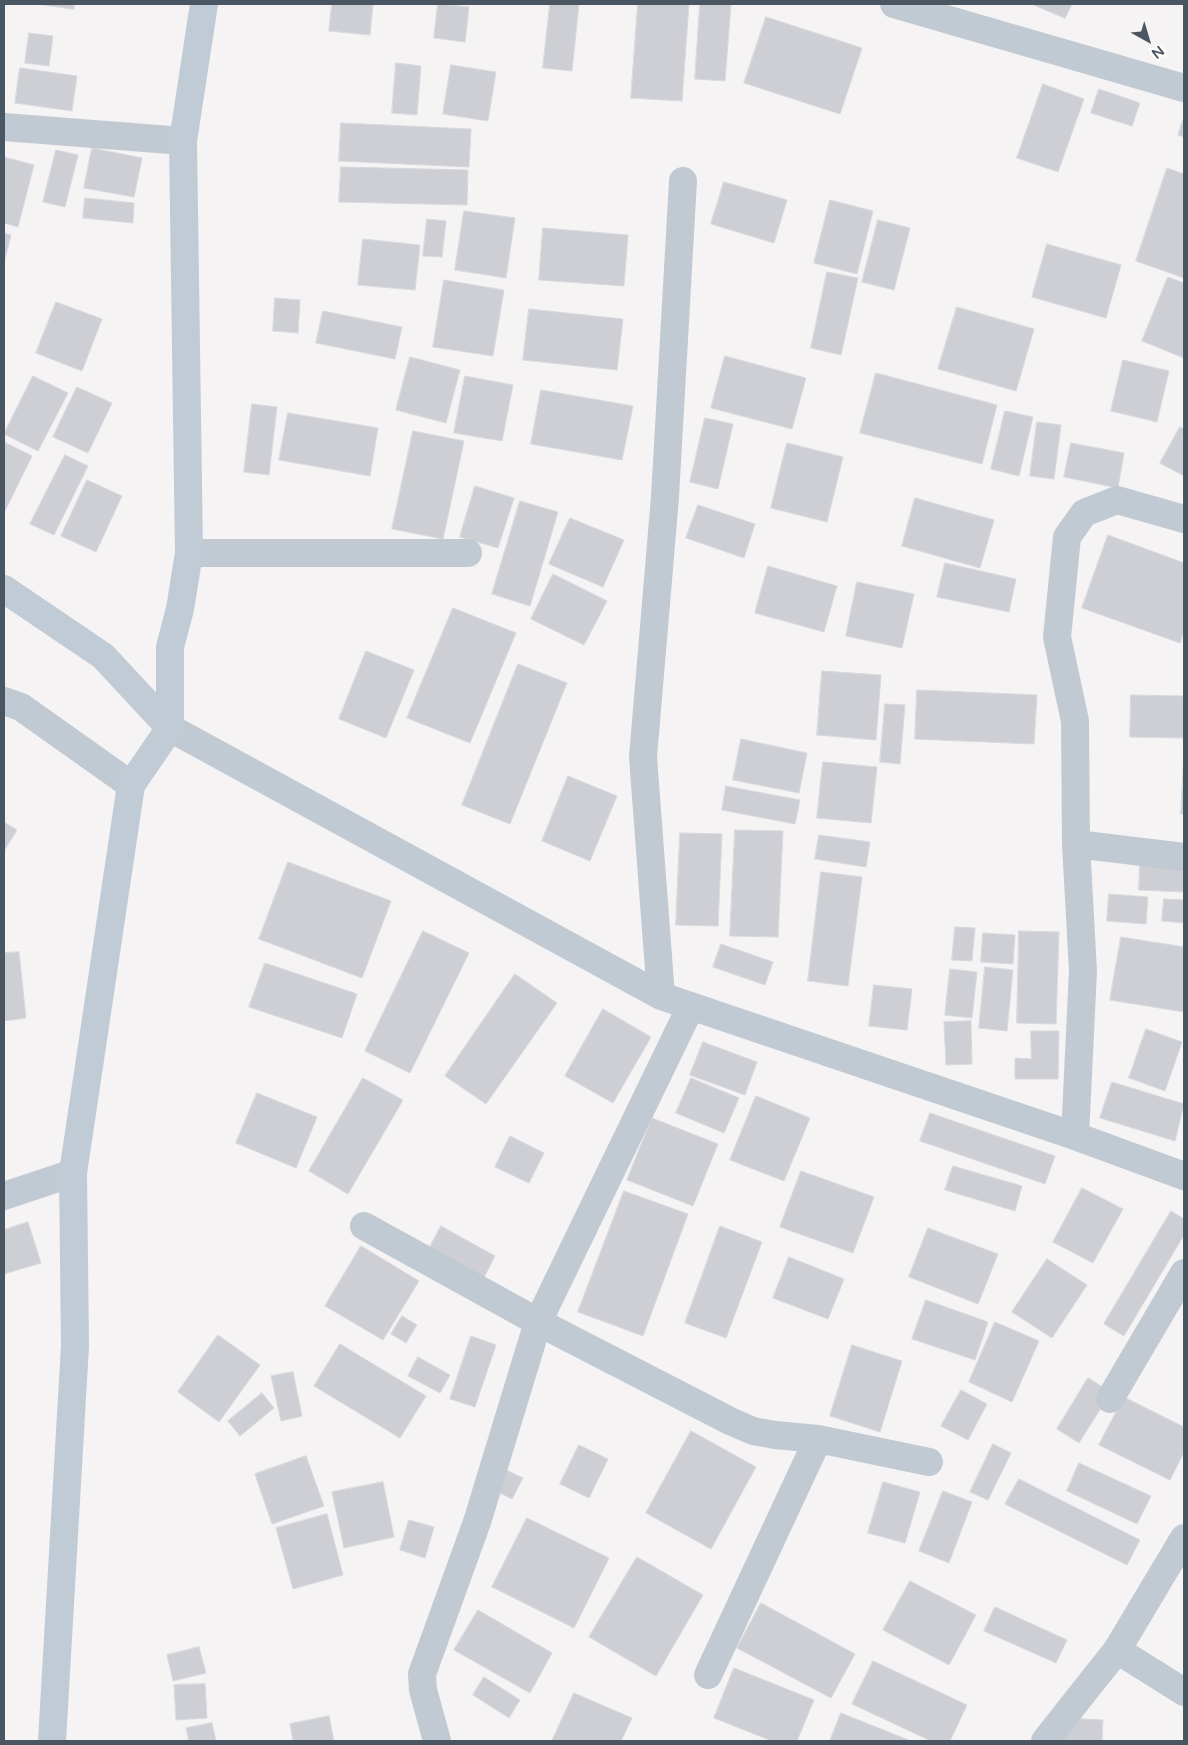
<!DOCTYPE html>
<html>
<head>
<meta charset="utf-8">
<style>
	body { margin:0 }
	#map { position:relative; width:1188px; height:1745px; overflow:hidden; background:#f5f3f3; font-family:"Varela Round",sans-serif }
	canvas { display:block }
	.frame { position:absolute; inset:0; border:5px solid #4a5661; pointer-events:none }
	.north { position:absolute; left:1123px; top:15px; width:50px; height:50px; -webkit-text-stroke:4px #fff; paint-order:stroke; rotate:141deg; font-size:14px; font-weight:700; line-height:20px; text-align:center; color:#4a5661 }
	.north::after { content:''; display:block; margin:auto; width:18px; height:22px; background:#4a5661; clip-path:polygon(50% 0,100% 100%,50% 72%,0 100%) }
</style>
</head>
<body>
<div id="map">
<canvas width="1188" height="1745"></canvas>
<div class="frame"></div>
<div class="north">N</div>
</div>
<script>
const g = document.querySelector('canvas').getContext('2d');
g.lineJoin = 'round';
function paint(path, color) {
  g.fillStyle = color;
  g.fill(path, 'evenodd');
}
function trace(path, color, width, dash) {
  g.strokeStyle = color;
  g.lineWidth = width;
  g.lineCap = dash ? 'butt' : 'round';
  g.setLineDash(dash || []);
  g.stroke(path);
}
const building = new Path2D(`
	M37,4H74V9Z
	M332,4H373L370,35L329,31Z
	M438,4L469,7L465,42L434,38Z
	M550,4H579L572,71L543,68Z
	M638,4H689L682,101L631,98Z
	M700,4H731L725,81L695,79Z
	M1032,4H1072L1065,18Z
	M766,17L862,48L840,114L744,83Z
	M29,33L53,36L49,66L25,63Z
	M396,63L421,66L417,115L392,113Z
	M451,65L496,72L488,121L443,114Z
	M20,68L77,76L72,111L15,103Z
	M1043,84L1084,99L1058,172L1017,158Z
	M1099,89L1140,103L1132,126L1091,113Z
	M1184,117V137L1178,135Z
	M341,123L471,129L469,167L339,161Z
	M92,148L142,158L134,197L84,188Z
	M56,150L78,155L65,207L43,202Z
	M4,157L34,165L18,227L4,223Z
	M341,167L468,170L467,205L339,202Z
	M1167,168L1184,174V278L1136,261Z
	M724,182L787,200L774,243L711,224Z
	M85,198L134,203L133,223L83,218Z
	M830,200L873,211L857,274L814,263Z
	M464,211L515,218L506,278L455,270Z
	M427,219L446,221L442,257L423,256Z
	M878,220L910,228L894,290L862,282Z
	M543,228L628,235L624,286L539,280Z
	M4,233L11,235L4,263Z
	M363,239L420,245L415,290L358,285Z
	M1047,244L1121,265L1106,318L1032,297Z
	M827,272L858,278L841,355L811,348Z
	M1168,277L1184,283V358L1142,341Z
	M444,280L504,290L493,356L433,347Z
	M275,298L300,300L298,333L273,331Z
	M56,302L102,319L82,371L36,353Z
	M957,307L1034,329L1016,391L938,369Z
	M529,309L623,319L617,370L523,360Z
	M323,311L402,327L395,359L316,343Z
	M725,356L806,378L792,429L711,408Z
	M410,357L460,370L446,423L396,410Z
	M1123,360L1169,371L1157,422L1111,411Z
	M876,373L997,405L982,464L860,433Z
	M33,376L68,393L38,451L4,434Z
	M465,376L513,385L502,441L454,433Z
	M77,387L112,403L88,453L53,437Z
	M541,390L633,406L622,460L531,444Z
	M252,404L277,407L269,475L244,472Z
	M1005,411L1033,417L1019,476L991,469Z
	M288,413L378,428L370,476L279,460Z
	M705,418L733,424L718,489L690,482Z
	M1037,422L1061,425L1054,479L1030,476Z
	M1180,427L1184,429V476L1160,463Z
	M413,431L464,441L443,539L392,529Z
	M4,442L32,456L4,513Z
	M787,443L843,457L827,522L771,508Z
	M1071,443L1124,453L1118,488L1064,477Z
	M65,455L88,466L54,535L30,524Z
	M87,480L122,496L96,552L61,536Z
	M475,486L514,498L498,548L460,537Z
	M915,498L994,520L980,568L902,546Z
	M520,501L558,512L530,606L492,594Z
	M698,505L755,524L744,558L686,538Z
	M570,518L624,540L603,587L549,564Z
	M1108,535L1184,563V631L1180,643L1082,608Z
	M945,563L1016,579L1009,612L937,597Z
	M768,566L837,586L824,632L755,613Z
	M553,574L607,601L584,645L531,619Z
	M857,582L914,594L902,648L846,636Z
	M453,608L516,633L470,743L407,718Z
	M366,651L414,670L386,738L339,719Z
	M518,664L567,683L510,824L462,805Z
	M822,671L881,675L876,740L817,735Z
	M917,690L1037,695L1034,744L915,739Z
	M1131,695L1184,696V738L1130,737Z
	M885,704L905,705L900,764L880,762Z
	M741,739L807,753L799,793L733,780Z
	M1184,754V814H1181Z
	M823,762L877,767L871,823L817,818Z
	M568,776L617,796L590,861L542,841Z
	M726,786L800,800L795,824L722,810Z
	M4,822L17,830L4,851Z
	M735,830L783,831L778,937L730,936Z
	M680,833L722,834L718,926L676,925Z
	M819,835L870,842L866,867L815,859Z
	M288,862L391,901L362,978L259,939Z
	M1140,865L1184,867V892L1139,890Z
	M821,872L862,877L848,986L808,981Z
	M1109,894L1148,897L1146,924L1107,921Z
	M1164,899L1184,900V923L1162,921Z
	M955,927L975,928L972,961L952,960Z
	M423,931L469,953L410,1073L365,1051Z
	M1019,931L1059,932L1056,1024L1017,1023Z
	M983,933L1015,935L1013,964L981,962Z
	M1121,937L1184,947V1012L1110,1000Z
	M721,944L773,962L765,985L713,967Z
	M19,952L26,1018L4,1021V953Z
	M265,963L357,994L342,1038L249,1007Z
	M985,967L1013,970L1007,1031L979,1028Z
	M950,969L977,972L972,1018L945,1015Z
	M515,974L557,1003L486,1104L445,1076Z
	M874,985L912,989L907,1030L869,1026Z
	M603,1009L651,1037L613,1103L565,1076Z
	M971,1021L972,1064L946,1065L944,1022Z
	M1146,1029L1182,1042L1165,1091L1129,1078Z
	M1031,1031H1059L1058,1079H1015V1058L1031,1059Z
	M703,1042L757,1062L745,1095L690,1075Z
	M363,1078L403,1100L348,1194L309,1171Z
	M691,1078L739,1098L724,1133L676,1113Z
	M1112,1082L1184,1104L1175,1141L1100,1118Z
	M257,1093L317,1117L296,1168L236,1143Z
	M756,1096L810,1118L784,1181L730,1160Z
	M930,1113L1055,1156L1045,1184L920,1141Z
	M652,1118L718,1144L693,1206L627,1180Z
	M510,1136L544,1153L529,1183L495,1167Z
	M953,1166L1022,1186L1015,1211L945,1190Z
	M801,1171L874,1197L853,1253L780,1227Z
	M1082,1188L1123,1209L1093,1263L1053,1242Z
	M624,1191L688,1214L643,1336L578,1312Z
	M1171,1211L1184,1219V1235L1124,1336L1104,1324Z
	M28,1222L41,1263L4,1274V1230Z
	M441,1226L495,1256L481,1283L427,1253Z
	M720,1226L762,1242L726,1338L685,1323Z
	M928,1228L998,1254L978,1304L909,1277Z
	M361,1246L419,1281L383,1340L325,1306Z
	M789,1257L844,1279L828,1319L773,1298Z
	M1047,1259L1087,1285L1052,1338L1012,1312Z
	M926,1300L988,1322L975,1360L912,1339Z
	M402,1316L417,1325L406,1343L391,1334Z
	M995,1322L1039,1341L1012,1402L969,1382Z
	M218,1335L260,1365L219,1422L178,1392Z
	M471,1336L496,1345L475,1407L450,1399Z
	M340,1344L426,1396L400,1438L314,1386Z
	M852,1345L902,1361L880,1432L830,1416Z
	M418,1357L450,1375L440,1393L408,1376Z
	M293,1372L302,1416L281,1421L271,1376Z
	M1088,1378L1111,1392L1079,1443L1057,1429Z
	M961,1390L987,1404L968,1440L941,1426Z
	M262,1393L274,1408L240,1436L228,1421Z
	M1124,1397L1184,1427V1452L1170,1480L1099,1445Z
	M691,1431L756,1467L711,1549L646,1513Z
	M993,1444L1011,1453L988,1500L970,1492Z
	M579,1445L608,1459L589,1498L560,1484Z
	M306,1456L324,1506L272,1524L255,1474Z
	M1079,1463L1151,1496L1137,1524L1067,1491Z
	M500,1467L523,1478L512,1499L490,1488Z
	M1019,1479L1140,1540L1127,1565L1005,1504Z
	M383,1482L394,1537L344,1548L332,1492Z
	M883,1482L920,1492L905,1543L868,1533Z
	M943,1491L972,1502L949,1563L919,1551Z
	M327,1514L343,1575L293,1589L276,1528Z
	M527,1518L609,1558L574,1628L492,1587Z
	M409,1520L434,1527L425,1558L400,1550Z
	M637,1557L703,1595L656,1676L589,1637Z
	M910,1581L976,1615L949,1665L883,1630Z
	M761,1603L855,1654L831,1698L737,1648Z
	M995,1607L1067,1640L1056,1663L984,1631Z
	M478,1610L552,1653L530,1693L454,1650Z
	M199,1647L206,1673L173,1681L167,1655Z
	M873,1661L967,1705L950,1741H931L852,1704Z
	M734,1668L814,1700L797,1741H772L714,1718Z
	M484,1677L520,1700L509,1718L473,1695Z
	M205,1684L207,1718L176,1720L174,1685Z
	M574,1693L632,1718L621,1741H552Z
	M841,1713L911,1741H830Z
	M329,1716L334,1741H293L290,1724Z
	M1064,1718L1103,1720L1102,1741H1063Z
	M212,1723L216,1741H189L186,1728Z`);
paint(building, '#cdcfd5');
trace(building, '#d7d9de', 1);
trace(new Path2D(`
	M894,4L1184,88
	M4,127L183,141
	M189,553H468
	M4,701L21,707L131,785
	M170,728L661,996L1075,1136L1184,1176
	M1076,844L1184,857
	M661,996L643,757L665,497L683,181
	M1075,1136L1083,971L1076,844L1075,721L1057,637L1067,537L1084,513L1117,500L1184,519
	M4,1196L73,1173
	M364,1226L538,1322L730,1421L753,1431L775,1435L818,1439L929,1462
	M1110,1399L1184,1273
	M1117,1650L1184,1692
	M708,1675L818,1439
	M437,1741L423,1690L422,1674L477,1522L538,1322L691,1006
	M1045,1741L1117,1650L1184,1538`), '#c1cad2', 28);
trace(new Path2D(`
	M4,589L103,656L170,728
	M52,1741L75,1346L73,1173L131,785L170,728V647L180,609L189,553L183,141L204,4`), '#c1cbd6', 28);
</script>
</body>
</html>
